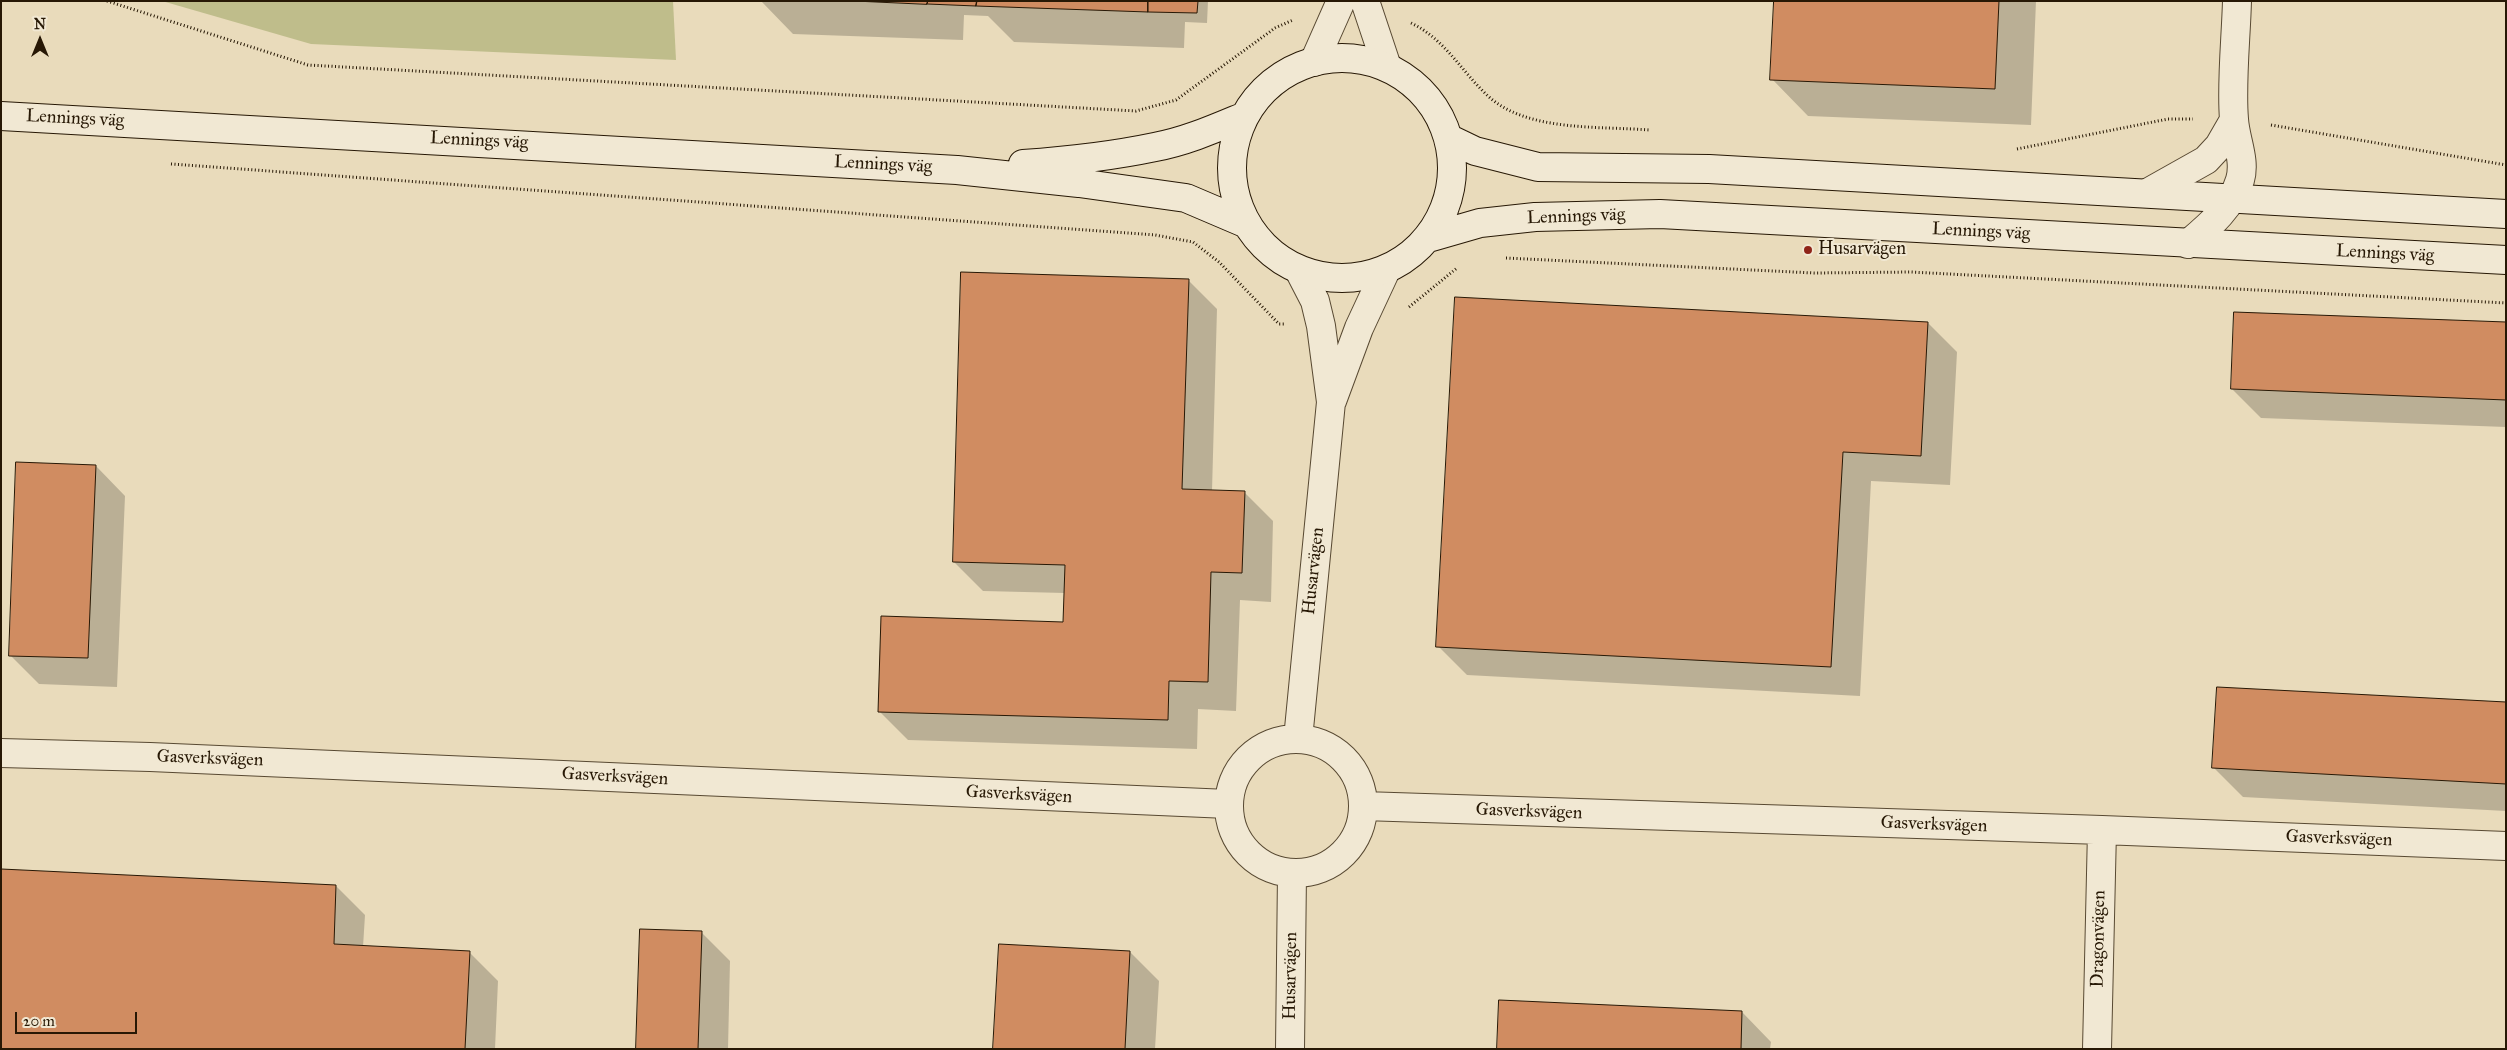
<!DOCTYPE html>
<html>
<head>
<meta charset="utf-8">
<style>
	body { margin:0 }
	#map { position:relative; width:2507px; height:1050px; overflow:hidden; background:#e9dbbb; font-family:"IM FELL Great Primer",serif }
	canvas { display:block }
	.frame { position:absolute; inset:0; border:2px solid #271805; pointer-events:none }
	.north { position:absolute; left:15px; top:15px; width:50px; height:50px; -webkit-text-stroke:4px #f1e8d3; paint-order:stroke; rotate:0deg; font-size:14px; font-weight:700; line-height:20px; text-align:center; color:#271805 }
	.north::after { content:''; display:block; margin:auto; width:18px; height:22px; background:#271805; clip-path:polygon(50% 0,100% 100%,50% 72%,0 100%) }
	.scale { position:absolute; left:15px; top:1012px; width:122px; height:22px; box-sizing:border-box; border:2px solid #271805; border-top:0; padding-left:6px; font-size:15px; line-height:18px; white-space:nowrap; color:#271805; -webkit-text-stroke:4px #f1e8d3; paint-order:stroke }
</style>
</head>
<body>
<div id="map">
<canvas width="2507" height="1050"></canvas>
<div class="frame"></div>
<div class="north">N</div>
<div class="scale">20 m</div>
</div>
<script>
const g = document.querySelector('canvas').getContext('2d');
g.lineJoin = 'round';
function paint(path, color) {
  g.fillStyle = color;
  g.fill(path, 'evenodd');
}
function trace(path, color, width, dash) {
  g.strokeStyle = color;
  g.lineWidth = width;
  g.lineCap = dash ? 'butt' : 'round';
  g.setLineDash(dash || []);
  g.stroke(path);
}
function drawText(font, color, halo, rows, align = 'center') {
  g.font = font + ' "IM FELL Great Primer",serif';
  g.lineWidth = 4;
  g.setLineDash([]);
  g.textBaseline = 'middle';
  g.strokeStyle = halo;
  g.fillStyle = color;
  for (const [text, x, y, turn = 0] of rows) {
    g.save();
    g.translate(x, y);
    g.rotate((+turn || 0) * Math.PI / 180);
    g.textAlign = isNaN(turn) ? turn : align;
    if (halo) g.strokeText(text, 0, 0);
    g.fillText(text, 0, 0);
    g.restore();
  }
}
paint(new Path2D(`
	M162,1H673L676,60L311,44Z`), '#bfbd8b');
paint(new Path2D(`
	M761,1H1208L1207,23L1185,22L1184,48L1014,42L988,16L964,15L963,40L793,34Z
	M1775,1H2036L2031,125L1808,116L1772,79Z
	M1188,280L1217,309L1212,491L1244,492L1273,521L1271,602L1240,600L1236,711L1198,709L1197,749L908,740L879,711L1064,623L1065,593L983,591L954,562Z
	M1928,323L1957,352L1950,485L1871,481L1860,696L1467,675L1438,646Z
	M2506,323V427L2261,418L2232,389Z
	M96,466L125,496L117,687L39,684L10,655Z
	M2506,704V811L2243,797L2214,768Z
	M336,886L365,915L363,947L469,952L498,981L495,1049H1Z
	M701,932L730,961L728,1049H637Z
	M1130,952L1159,981L1155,1049H994Z
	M1742,1012L1771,1042L1770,1049H1498Z`), '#0003');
const building = new Path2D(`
	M855,1H928L927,4Z
	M928,1H977L976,6L927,4Z
	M977,1H1148V12L976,6Z
	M1148,1H1198L1197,13L1148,12Z
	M1774,1H1999L1995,89L1770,80Z
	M961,272L1189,279L1182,489L1245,491L1242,573L1211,572L1208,682L1169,681L1168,720L878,712L881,616L1063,622L1065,565L953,562Z
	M1455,297L1928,322L1921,456L1843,452L1831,667L1436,647Z
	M2234,312L2506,322V400L2231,389Z
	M16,462L96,465L88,658L9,656Z
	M2217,687L2506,702V784L2212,768Z
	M1,869L336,885L334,944L470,951L465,1049H1Z
	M640,929L702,931L698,1049H636Z
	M999,944L1130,951L1125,1049H993Z
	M1499,1000L1742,1011L1741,1049H1497Z`);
paint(building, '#d08c61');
trace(building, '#271805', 1);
const street = new Path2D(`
	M1365,1L1387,67
	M1314,62L1341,1
	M2149,192L2206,160L2219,146L2234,120
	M2188,244C2209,226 2232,207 2240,180C2246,160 2235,139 2234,119C2231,84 2236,38 2237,1
	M1332,401L1359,328L1386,270
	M1298,739L1331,402L1321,326L1315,301L1299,270
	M1229 806a67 67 0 1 1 134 0a67 67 0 1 1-134 0Z
	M1,753L150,757L1228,804
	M1363,806L2102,830L2506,846
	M1290,1049L1292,873
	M2097,1049L2102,830`);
const secondary = new Path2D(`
	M1232 168a110 110 0 1 1 220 0a110 110 0 1 1-220 0Z
	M1,116L957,170L1079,183L1186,198L1247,224
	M1448,138L1475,151L1538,167L1709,169L2506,214
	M1023,164C1068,161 1112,156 1155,147C1187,141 1216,128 1245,116
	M1428,238L1480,223L1535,217L1660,214L2506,260`);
trace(street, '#584932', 30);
trace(secondary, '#271805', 30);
trace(new Path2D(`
	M107,1L308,65L1136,111L1176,100L1275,28L1293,20
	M1411,23C1445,39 1461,71 1488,96C1527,132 1599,126 1650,130
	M2271,125L2506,165
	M2017,149L2168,119H2193
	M171,164L1155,235L1193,242L1219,262L1279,324H1284
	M1506,258L1814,273L1911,272L2506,303
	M1409,307L1457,268`), '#271805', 3, [1, 2.5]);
trace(street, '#f1e8d3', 28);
trace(secondary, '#f1e8d3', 28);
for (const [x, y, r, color] of [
	[1808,250,5,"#8f2418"]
]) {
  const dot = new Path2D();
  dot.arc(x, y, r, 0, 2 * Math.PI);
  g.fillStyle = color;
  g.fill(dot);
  trace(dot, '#f1e8d3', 2);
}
drawText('18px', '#271805', '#f1e8d3', [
	["Lennings väg",75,119,3],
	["Lennings väg",479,141,3],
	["Lennings väg",883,165,3],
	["Lennings väg",1576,217,-2],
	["Lennings väg",1981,232,3],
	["Lennings väg",2385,254,3],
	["Husarvägen",1314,571,-84],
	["Gasverksvägen",210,759,2],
	["Gasverksvägen",615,777,3],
	["Gasverksvägen",1019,795,3],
	["Gasverksvägen",1529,812,2],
	["Gasverksvägen",1934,825,2],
	["Gasverksvägen",2339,839,2],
	["Dragonvägen",2099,939,-89],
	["Husarvägen",1291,976,-89]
]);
drawText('18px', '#271805', '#f1e8d3', [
	["Husarvägen",1818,250]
], 'left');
</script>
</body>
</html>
